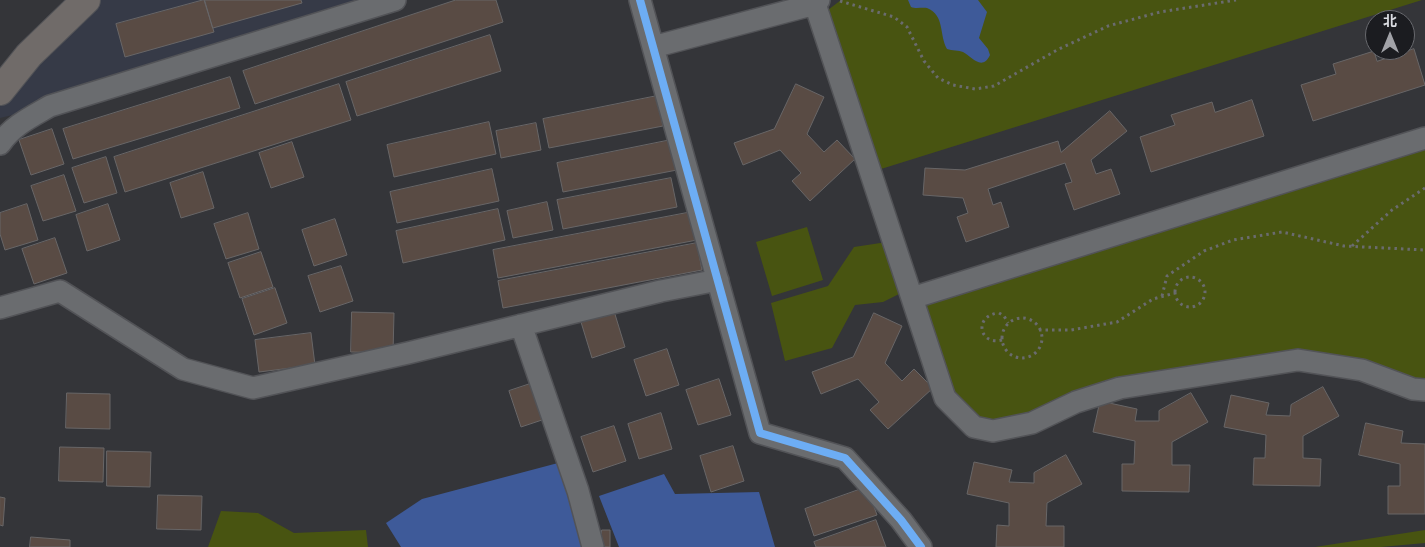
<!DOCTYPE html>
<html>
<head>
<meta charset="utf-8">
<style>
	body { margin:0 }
	#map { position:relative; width:1425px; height:547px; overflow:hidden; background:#343539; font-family:"Work Sans","Noto Sans SC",sans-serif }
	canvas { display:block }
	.north { position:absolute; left:1365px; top:10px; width:50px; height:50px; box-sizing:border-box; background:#1b1c20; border:1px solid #68696e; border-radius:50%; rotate:0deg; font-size:14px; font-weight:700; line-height:20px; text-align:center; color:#dbdde2 }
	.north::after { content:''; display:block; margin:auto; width:18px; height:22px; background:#a1a2a7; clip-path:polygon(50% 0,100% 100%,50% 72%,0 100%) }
</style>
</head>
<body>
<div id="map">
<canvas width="1425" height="547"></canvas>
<div class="north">北</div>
</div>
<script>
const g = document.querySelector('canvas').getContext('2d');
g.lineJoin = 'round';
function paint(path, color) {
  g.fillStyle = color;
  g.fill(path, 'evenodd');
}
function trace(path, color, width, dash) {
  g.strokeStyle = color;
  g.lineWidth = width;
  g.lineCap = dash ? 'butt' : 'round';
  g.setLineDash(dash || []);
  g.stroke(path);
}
paint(new Path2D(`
	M89,0H395L50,106L0,118V81Z`), '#363a47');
paint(new Path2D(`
	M841,0H1422L881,169L828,10Z
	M1425,149V380L1299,351L1008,422L986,424L950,397L921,302Z
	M807,227L823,280L772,296L756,242Z
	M887,242L903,292L883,302L855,305L832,348L785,361L771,303L828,286L854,247Z
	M221,511L258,513L294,533L366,530L368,547H208Z
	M1425,530V543L1381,547H1315Z`), '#485411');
paint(new Path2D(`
	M908,0H978L987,12L979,38L988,49L990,55C982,72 971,56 963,52C959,50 952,51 947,49C939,35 945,15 927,8C922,7 916,9 911,7Z
	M558,463L586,547H401L386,523L422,499Z
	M664,474L675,494L759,492L775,547H619L599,496Z`), '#3e5a99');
const building = new Path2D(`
	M204,0L214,32L125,57L116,24Z
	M205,0H301L302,3L213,28Z
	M456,0H496L503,22L255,104L243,71Z
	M490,35L501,71L357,116L346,82Z
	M1414,49L1425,85L1313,121L1301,85L1336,74L1333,64L1374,51L1377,61Z
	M230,77L240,108L73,159L63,129Z
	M339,84L351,120L125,192L114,157Z
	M796,84L824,97L807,134L824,152L837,140L855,159L810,201L792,181L801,173L780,150L743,165L734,143L774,129Z
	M657,96L663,126L549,148L543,119Z
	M1252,100L1264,136L1151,172L1140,137L1175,125L1171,115L1212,102L1215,112Z
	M1110,111L1127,131L1091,160L1096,174L1111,169L1120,194L1074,210L1065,184L1072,182L1065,163L988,189L993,205L1001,202L1009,227L966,242L957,217L968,213L963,198L923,195L925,168L965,170L1058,141L1061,152Z
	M489,122L496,154L394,177L387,145Z
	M536,123L541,150L501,158L496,131Z
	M52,129L64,164L31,175L19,140Z
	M671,140L677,170L563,192L557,163Z
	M292,142L304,177L271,188L259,153Z
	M106,157L117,193L84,203L72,168Z
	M492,169L499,201L397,223L390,192Z
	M203,172L214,208L181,218L170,183Z
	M64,175L76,211L43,221L31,186Z
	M671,178L677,207L563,229L557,200Z
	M547,202L553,230L513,238L507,211Z
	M27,204L38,240L5,250L0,234V213Z
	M108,204L120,240L87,251L76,215Z
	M498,209L505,240L403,263L396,231Z
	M692,212L697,240L498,278L493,250Z
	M248,213L259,249L226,259L214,224Z
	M335,219L347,255L314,266L302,230Z
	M55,238L67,273L34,284L22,249Z
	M697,243L702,270L503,308L498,281Z
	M261,252L273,287L240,298L228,263Z
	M341,266L353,301L320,312L308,276Z
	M275,288L287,323L254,335L242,299Z
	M614,311L625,347L592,358L581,322Z
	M352,312L394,313L393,353L351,352Z
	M874,313L902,326L885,363L902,381L914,369L933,388L888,429L870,410L879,402L858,379L821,394L812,372L853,357Z
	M311,333L315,365L259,372L255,340Z
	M667,349L679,385L646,396L634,360Z
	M719,379L731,415L698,425L686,390Z
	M542,380L554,416L521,427L509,391Z
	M1323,387L1339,416L1303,436V458L1321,459L1320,486L1253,485L1254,458H1265L1266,435L1224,427L1231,395L1269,403L1266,415L1290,416L1291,405Z
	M67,393L110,394V429L66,428Z
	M1191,393L1208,422L1172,442V465H1190L1189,492L1122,491V464H1134L1135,441L1093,432L1100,401L1137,409L1135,421H1159V411Z
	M661,413L672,449L639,459L628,424Z
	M1366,423L1403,431L1401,443L1425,444V514H1388V486H1400V464L1359,455Z
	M614,426L626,461L593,472L581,437Z
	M733,446L744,481L711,492L700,456Z
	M60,447L104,448L103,482L59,481Z
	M107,451L151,452L150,487L107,486Z
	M1066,455L1082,484L1047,503L1046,526H1064V547H996L997,525L1009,526V503L967,494L974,462L1012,470L1009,482L1034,483V473Z
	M867,487L877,515L814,536L805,509Z
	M158,495L202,496L201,530L157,529Z
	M0,497L5,498L3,526L0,525Z
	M876,520L886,547H816L814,542Z
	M602,530H610V547H601Z
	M31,537L70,540V547H30Z`);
paint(building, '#594b44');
trace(building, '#686667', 1);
const minor = new Path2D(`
	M640,0L760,433L845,458L901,520L921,547
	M815,4L945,398L974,427L993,431L1032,423L1076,402L1120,388L1298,360L1362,370L1413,389L1425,390
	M653,47L815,4L819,0
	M0,144C12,126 31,117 50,106L395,0
	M912,298L1425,138
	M0,308L60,291L183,369L253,388L408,353L661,291L718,280
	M521,325L578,491L593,547`);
const major = new Path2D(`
	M0,91L29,55L86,0`);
trace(minor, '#525357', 24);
trace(major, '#525357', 30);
trace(new Path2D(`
	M840,1L894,17L907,27L924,61L938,78L953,85L975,89L994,86L1057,50L1108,26L1160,12L1236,0
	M1352,246L1392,210L1425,188
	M1175 292a15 15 0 1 1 30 0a15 15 0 1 1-30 0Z
	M1162,296L1167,276L1204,251L1233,240L1282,232L1344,246L1425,250
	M1002 338a20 20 0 1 1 40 0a20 20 0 1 1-40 0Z
	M1039,330H1071L1117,322L1153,299L1175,293
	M1002,340C979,346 973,315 999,313L1004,316L1008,323`), '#6a6b6e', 3, [2.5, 4]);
trace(minor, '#6a6c6f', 21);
trace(major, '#706b69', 28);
trace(new Path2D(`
	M640,0L760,433L845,458L901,520L921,547`), '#6dadf4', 8);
</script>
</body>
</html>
